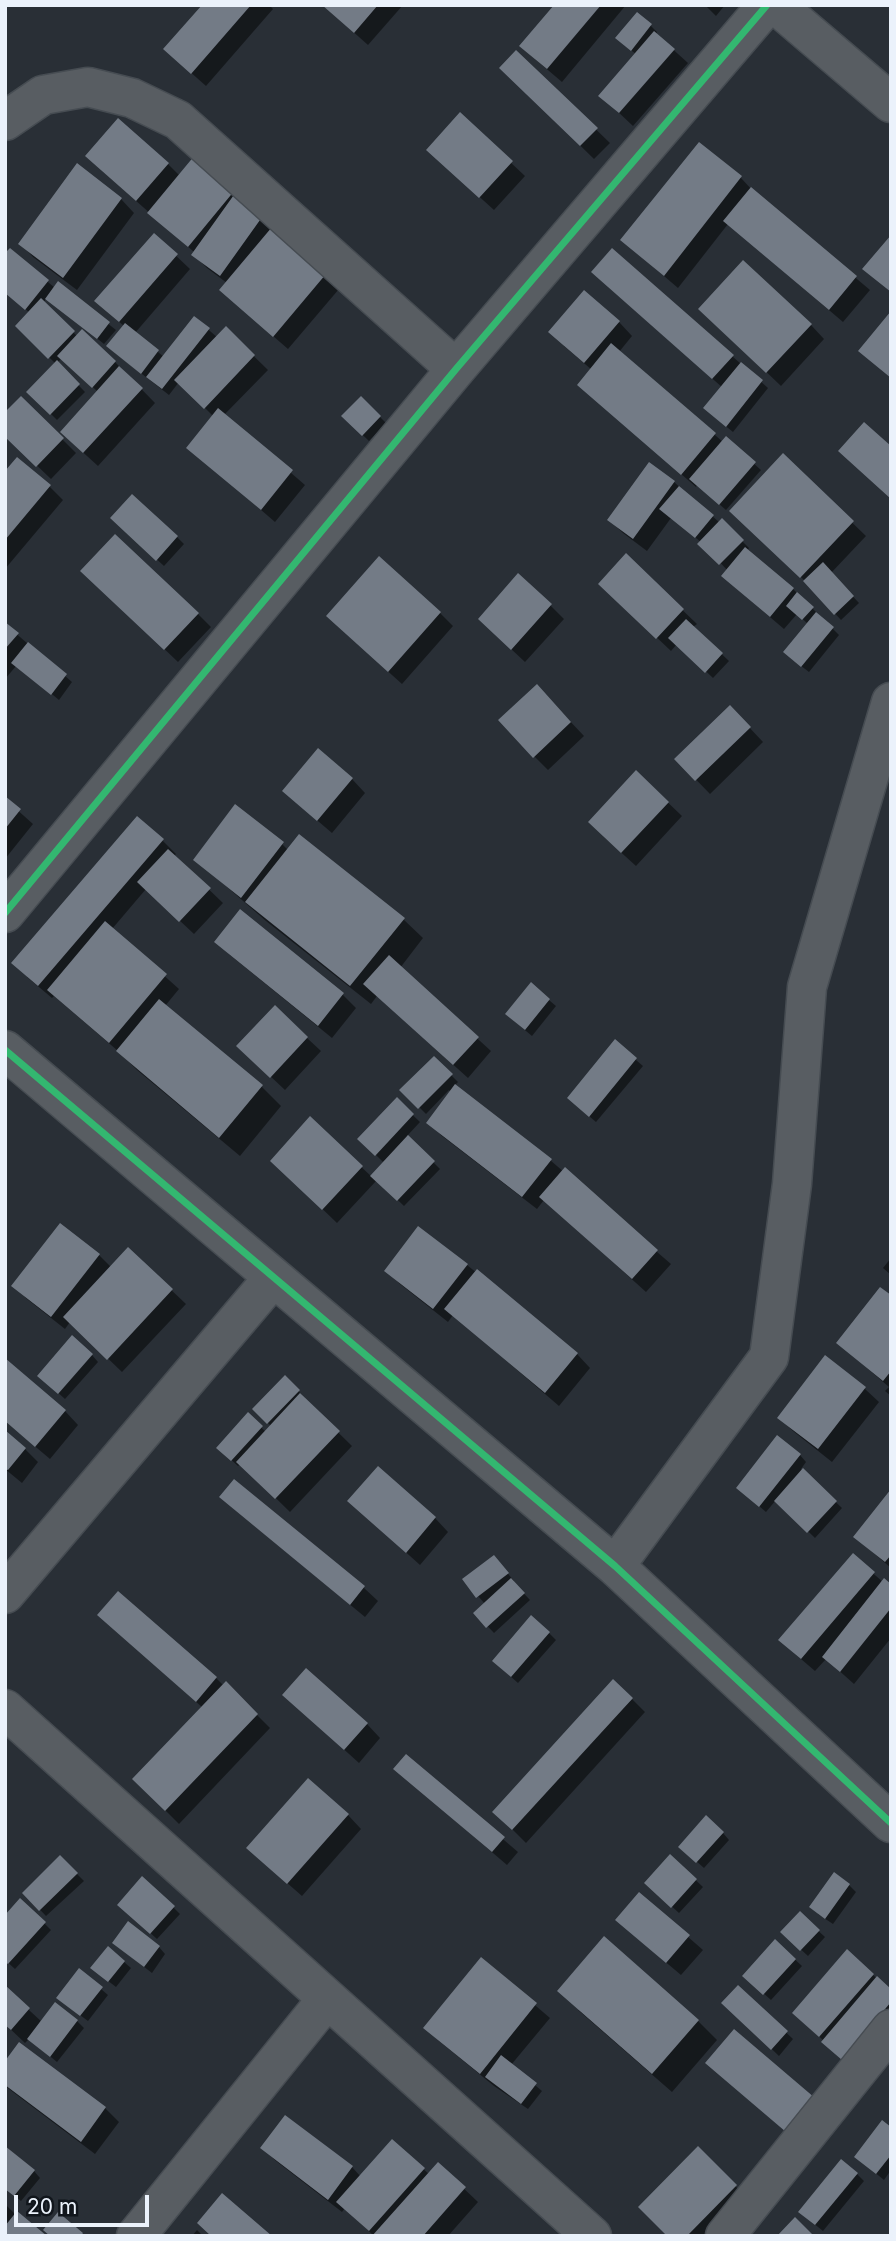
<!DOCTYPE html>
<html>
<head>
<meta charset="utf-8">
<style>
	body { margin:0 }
	#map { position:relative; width:896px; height:2241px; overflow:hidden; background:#292f36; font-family:Inter,sans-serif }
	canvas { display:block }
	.frame { position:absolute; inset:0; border:7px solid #ebf2fb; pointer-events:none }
	.scale { position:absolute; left:14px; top:2195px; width:135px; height:32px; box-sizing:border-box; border:4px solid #ebf2fb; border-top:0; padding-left:9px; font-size:21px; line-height:24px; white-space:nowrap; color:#ebf2fb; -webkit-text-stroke:5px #11161c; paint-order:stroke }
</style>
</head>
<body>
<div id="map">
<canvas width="896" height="2241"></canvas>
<div class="frame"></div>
<div class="scale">20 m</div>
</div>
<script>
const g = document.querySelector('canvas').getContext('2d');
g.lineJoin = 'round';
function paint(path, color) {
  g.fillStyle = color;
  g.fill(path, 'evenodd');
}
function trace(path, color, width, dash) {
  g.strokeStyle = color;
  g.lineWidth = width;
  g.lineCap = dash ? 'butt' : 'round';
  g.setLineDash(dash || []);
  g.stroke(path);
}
paint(new Path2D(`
	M204,5H269L273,9L206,86L179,62Z
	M323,5H403L368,45Z
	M556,5H626L562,82L535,59Z
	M705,5H725L716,16Z
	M637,15L651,26L657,32L656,34L688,63L633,126L600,95L636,54L624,45Z
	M516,52L610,143L594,159L501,68Z
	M460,115L525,176L494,210L442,163Z
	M699,144L741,178L754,192L870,290L843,322L728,224L678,288L622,240Z
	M195,158L339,289L288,349L235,303L227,283L207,268L193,254L194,252L101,170L168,164L180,176Z
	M121,199L134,213L77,290L33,257L20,243Z
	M154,235L190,269L135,333L164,357L195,318L218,338L226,329L268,370L224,415L305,485L275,522L188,447L213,416L179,382L169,395L115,353L124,326L110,314Z
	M10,250L55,288L58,284L116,330L104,344L47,298L43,303L77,336L115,362L155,403L98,466L76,446L98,392L62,358L57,363L85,392L57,420L29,392L56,364L17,326L30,313L5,292Z
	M607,286L732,356L768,388L733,432L712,415L723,388Z
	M619,322L632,336L619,352L723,442L726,439L761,470L726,510L697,485L696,487L579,385L592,370L564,346Z
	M714,322L811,325L824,339L781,386Z
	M21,398L76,453L51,479L5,435Z
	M361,398L386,423L369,441L343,416Z
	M783,456L866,536L831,573L859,603L841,620L804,580L732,511Z
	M5,474L49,486L63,500L5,569Z
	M674,482L720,523L722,521L749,548L747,551L793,589L839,635L809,672L792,659L808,624L797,614L784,629L737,589L728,571L701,542L671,518L647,551L623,533L609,520Z
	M112,518L177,537L184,544L164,566Z
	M626,556L697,624L693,627L729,661L713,678L677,644L671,651L614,597Z
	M96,584L198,614L211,627L178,662Z
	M550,605L564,619L525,662L494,633Z
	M440,613L453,626L402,684L342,630Z
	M5,624L72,682L59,700L17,665L5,679Z
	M550,700L584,736L548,770L534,756Z
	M730,707L763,742L710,794L676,759Z
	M636,772L682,816L636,866L603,836Z
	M352,779L365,793L332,833L298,804Z
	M5,799L33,824L5,859Z
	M162,840L176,854L174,856L223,903L194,934L146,889L112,929L179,989L165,1006L262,1087L281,1106L240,1156L137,1070L118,1051L54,996L52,998L27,977Z
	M282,844L288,850L403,919L423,938L400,968L491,1051L468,1078L377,996L371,1004L266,921L195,859Z
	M216,941L343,995L356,1008L332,1038L230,955Z
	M531,985L556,1006L532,1036L514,1021Z
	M307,1038L321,1051L285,1090L252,1059Z
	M615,1042L643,1066L596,1122L576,1105Z
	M434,1058L458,1082L454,1086L550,1160L671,1264L646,1292L544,1200L537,1209L442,1136L428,1122L451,1092L449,1090L426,1114L402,1090Z
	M397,1100L420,1122L407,1136L440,1169L404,1206L377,1180L337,1223L286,1174L310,1119L372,1177L384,1163L360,1139Z
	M128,1249L186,1304L122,1372L70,1322L65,1329L27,1299L13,1285L99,1255L111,1267Z
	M891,1258V1275L883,1268Z
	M467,1265L577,1354L590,1368L559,1406L453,1315L448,1322L400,1284L387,1271Z
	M891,1298V1396L885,1391L889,1387L838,1343Z
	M92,1355L98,1362L65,1399L46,1382Z
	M825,1357L865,1389L879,1402L832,1462L793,1431L779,1418Z
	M285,1377L305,1398L304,1399L352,1446L290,1512L241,1464L238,1466L218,1448L248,1415L266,1432L271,1426L254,1409Z
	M65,1411L78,1425L50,1459L5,1421Z
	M25,1449L38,1462L22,1483L5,1469Z
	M800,1455L806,1462L801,1469L842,1508L815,1538L776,1500L766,1512L745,1494Z
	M235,1481L364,1588L378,1601L365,1617L235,1510L222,1497Z
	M891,1492V1568L855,1537Z
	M349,1501L435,1518L448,1532L420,1565Z
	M853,1556L883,1582L891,1586V1638L854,1684L826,1659L815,1671L794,1653Z
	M500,1564L514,1581L513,1582L530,1600L494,1633L475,1613L485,1604L464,1580Z
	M113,1628L216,1678L224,1686L226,1684L270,1728L179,1824L134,1779L203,1708Z
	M549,1633L556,1640L518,1683L501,1668Z
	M632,1699L645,1712L526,1843L508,1825Z
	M298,1708L367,1724L380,1738L359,1763Z
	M406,1756L518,1852L507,1865L395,1769Z
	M348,1815L361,1829L302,1896L262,1861Z
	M723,1833L729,1840L704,1868L687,1853Z
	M670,1856L703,1887L679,1913L646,1883Z
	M60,1857L84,1881L46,1916L24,1893Z
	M849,1885L856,1892L833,1924L818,1914Z
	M639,1894L703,1950L681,1975L631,1933Z
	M173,1907L180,1914L157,1939L126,1911Z
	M800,1914L825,1937L808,1956L782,1932Z
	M44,1923L51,1930L15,1969L5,1960Z
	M775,1941L802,1966L771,2000L751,1982Z
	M159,1947L165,1954L152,1973L121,1949Z
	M481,1959L550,2018L511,2065L542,2091L528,2109L494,2086L439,2041L426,2028Z
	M124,1962L131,1968L116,1987L99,1974Z
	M80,1971L108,1995L88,2021L65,2004Z
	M873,1975L891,1991V2031L824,2041L808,2026Z
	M738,1987L793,2039L779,2056L724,2003Z
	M5,1988L42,2022L77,2021L84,2028L57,2062L29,2039L25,2043L5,2024Z
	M578,2010L698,2021L717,2040L672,2092Z
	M20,2044L105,2108L119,2122L95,2154L5,2086V2064Z
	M891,2129V2170L884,2180L856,2157Z
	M392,2141L430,2175L439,2165L478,2202L448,2236H374L345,2208L342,2212L276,2161L262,2148L352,2167L361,2177Z
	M698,2148L749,2200L714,2236H669Z
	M34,2171L40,2178L21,2201L5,2188Z
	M857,2174L864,2181L823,2231L807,2218Z
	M5,2204L16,2215L5,2235Z
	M197,2230L203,2236H192Z`), '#0007');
paint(new Path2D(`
	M202,5H251L191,74L163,49Z
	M322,5H378L354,33Z
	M554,5H601L547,69L519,46Z
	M637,12L652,24L631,51L615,38Z
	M654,31L675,49L619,113L598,96Z
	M516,50L598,128L580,146L499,68Z
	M460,112L513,161L479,198L426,150Z
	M118,118L169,163L136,201L85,156Z
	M699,142L742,176L664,276L620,240Z
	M195,155L235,190L188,247L147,213Z
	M77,163L122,198L63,278L18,244Z
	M751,187L857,276L829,310L723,221Z
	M236,192L265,213L220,276L191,255Z
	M272,227L326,274L273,337L219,290Z
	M154,233L178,254L119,322L94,301Z
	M891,235V292L862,269Z
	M10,248L49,280L25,310L5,293V253Z
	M612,248L734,355L712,379L591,272Z
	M743,260L812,324L766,373L698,309Z
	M58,281L110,322L97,339L45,299Z
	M584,290L620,321L584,363L548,332Z
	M41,298L75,331L48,359L15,326Z
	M891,311V378L858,351Z
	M194,316L210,328L162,389L146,377Z
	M125,323L159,350L141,374L106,346Z
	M226,326L255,355L204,409L174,380Z
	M82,329L116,361L92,388L57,356Z
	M611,343L716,433L681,475L577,385Z
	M57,360L80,384L50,415L26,392Z
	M741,362L763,380L726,427L703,408Z
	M119,366L143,388L83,453L60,432Z
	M21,396L64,438L36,467L5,437V412Z
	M361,396L381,416L362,436L341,416Z
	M218,408L293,470L261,510L186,448Z
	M864,422L891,446V499L838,451Z
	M726,436L756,462L719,505L689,479Z
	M783,453L854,521L800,578L729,511Z
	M17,457L51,485L5,540V471Z
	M649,462L675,481L633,539L607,520Z
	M679,486L714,515L695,538L659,509Z
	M132,494L178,536L156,561L110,518Z
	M722,518L744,540L719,565L697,544Z
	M115,534L199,613L164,650L80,571Z
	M745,547L794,588L770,617L721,576Z
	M626,553L684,609L656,639L598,584Z
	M379,556L441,612L388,672L326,616Z
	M823,562L854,596L834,615L803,581Z
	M518,573L552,604L511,650L478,619Z
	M797,592L814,607L802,620L786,606Z
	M816,612L834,627L801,667L783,652Z
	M686,619L723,653L705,673L668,638Z
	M5,622L19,633L5,649Z
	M28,642L67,674L51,695L11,663Z
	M537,684L571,722L533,758L498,720Z
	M730,705L751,727L695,781L674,759Z
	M318,748L353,778L317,821L282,791Z
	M636,770L669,802L621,853L588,822Z
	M5,796L21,809L5,829Z
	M235,804L284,842L241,898L193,860Z
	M137,816L164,839L38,986L11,963Z
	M299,834L405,918L350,986L245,902Z
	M168,849L211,888L179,922L137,882Z
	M240,909L344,993L318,1026L214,942Z
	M105,921L167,974L109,1043L47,990Z
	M389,955L479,1037L453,1065L363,984Z
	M531,982L550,999L525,1030L505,1014Z
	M159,999L263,1085L219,1138L116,1051Z
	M275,1005L308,1037L270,1078L236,1046Z
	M615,1039L637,1058L589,1117L567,1098Z
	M434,1056L453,1074L418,1109L399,1090Z
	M455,1084L552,1159L522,1197L426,1123Z
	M397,1097L414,1114L375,1156L357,1139Z
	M310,1116L363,1166L322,1210L270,1161Z
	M408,1135L435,1161L397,1201L370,1176Z
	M565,1167L658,1250L632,1279L539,1197Z
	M60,1223L100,1254L51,1317L11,1286Z
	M418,1226L468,1264L433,1309L384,1271Z
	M128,1247L173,1289L107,1360L63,1317Z
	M477,1269L578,1353L545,1393L444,1309Z
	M880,1287L891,1295V1371L883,1381L836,1343Z
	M72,1335L93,1354L58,1394L37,1376Z
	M825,1355L866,1387L818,1449L777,1418Z
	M5,1358L66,1410L35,1447L5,1421Z
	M285,1375L300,1390L267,1424L252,1409Z
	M300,1393L340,1431L275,1499L236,1462Z
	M248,1412L263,1426L231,1461L216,1448Z
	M5,1430L26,1448L8,1470L5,1469Z
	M777,1435L801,1454L759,1507L736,1488Z
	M378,1466L436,1517L406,1553L347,1501Z
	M803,1468L837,1501L807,1533L774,1501Z
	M234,1479L365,1586L350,1605L219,1497Z
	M891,1489V1555L885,1562L853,1537Z
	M853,1553L875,1572L801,1659L778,1640Z
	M494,1555L509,1573L476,1598L462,1579Z
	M511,1578L525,1593L486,1628L473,1613Z
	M884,1578L891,1584V1608L840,1672L822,1657Z
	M118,1591L217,1677L196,1702L97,1615Z
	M531,1615L550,1632L511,1677L492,1661Z
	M306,1668L368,1723L344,1750L282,1695Z
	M613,1679L633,1698L512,1830L492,1812Z
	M226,1681L258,1714L165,1811L132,1779Z
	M406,1754L505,1837L492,1852L393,1769Z
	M308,1778L349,1814L287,1884L246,1848Z
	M706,1815L724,1832L696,1863L678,1847Z
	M670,1854L697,1879L671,1908L644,1883Z
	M60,1855L78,1873L39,1911L22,1893Z
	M834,1872L850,1884L825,1919L809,1907Z
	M142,1876L175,1906L150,1934L117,1905Z
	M639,1892L690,1935L666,1963L615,1920Z
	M20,1898L46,1922L8,1964L5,1962V1915Z
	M800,1911L820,1930L800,1951L780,1932Z
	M128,1921L160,1946L144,1967L112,1943Z
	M604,1936L699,2020L652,2074L557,1991Z
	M775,1939L796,1959L763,1995L742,1976Z
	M108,1946L125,1961L108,1982L90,1968Z
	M847,1949L874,1974L819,2037L792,2013Z
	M481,1957L537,2003L480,2074L423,2028Z
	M79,1968L103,1987L80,2016L56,1998Z
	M877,1976L891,1989V2002L842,2060L821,2042Z
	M5,1985L30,2008L11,2030L5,2025Z
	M738,1985L788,2031L771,2050L721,2003Z
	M55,2002L78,2020L50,2057L27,2039Z
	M734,2029L815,2098L786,2132L705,2063Z
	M19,2042L106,2107L81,2142L5,2085V2061Z
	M501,2055L537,2083L521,2104L485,2077Z
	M285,2115L353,2166L328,2200L260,2148Z
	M882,2120L891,2127V2155L876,2174L854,2157Z
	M392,2139L425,2168L369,2231L336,2202Z
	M5,2146L35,2170L14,2196L5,2189Z
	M698,2146L737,2185L687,2236H667L638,2207Z
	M841,2159L858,2173L815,2225L798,2212Z
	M438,2162L466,2187L423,2236H372Z
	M222,2193L272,2236H211L197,2223Z
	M17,2211L47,2236H5V2226Z
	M58,2212L83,2233L81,2236H50L43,2230Z
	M795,2217L814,2236H777Z`), '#737b86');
const minor = new Path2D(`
	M776,5L891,103
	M5,121L43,95L88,87L132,98L178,120L456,369
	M5,913L456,369L767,5
	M5,1050L615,1566L891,1823
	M615,1566L769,1357L792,1184L807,987L891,702
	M5,1594L273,1278
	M5,1709L592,2236
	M136,2236L327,1999
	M725,2236L891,2029`);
trace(minor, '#464c52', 41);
trace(minor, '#585d62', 38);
trace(new Path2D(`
	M5,913L456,369L767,5
	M5,1050L615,1566L891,1823`), '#33b770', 7);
</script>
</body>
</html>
